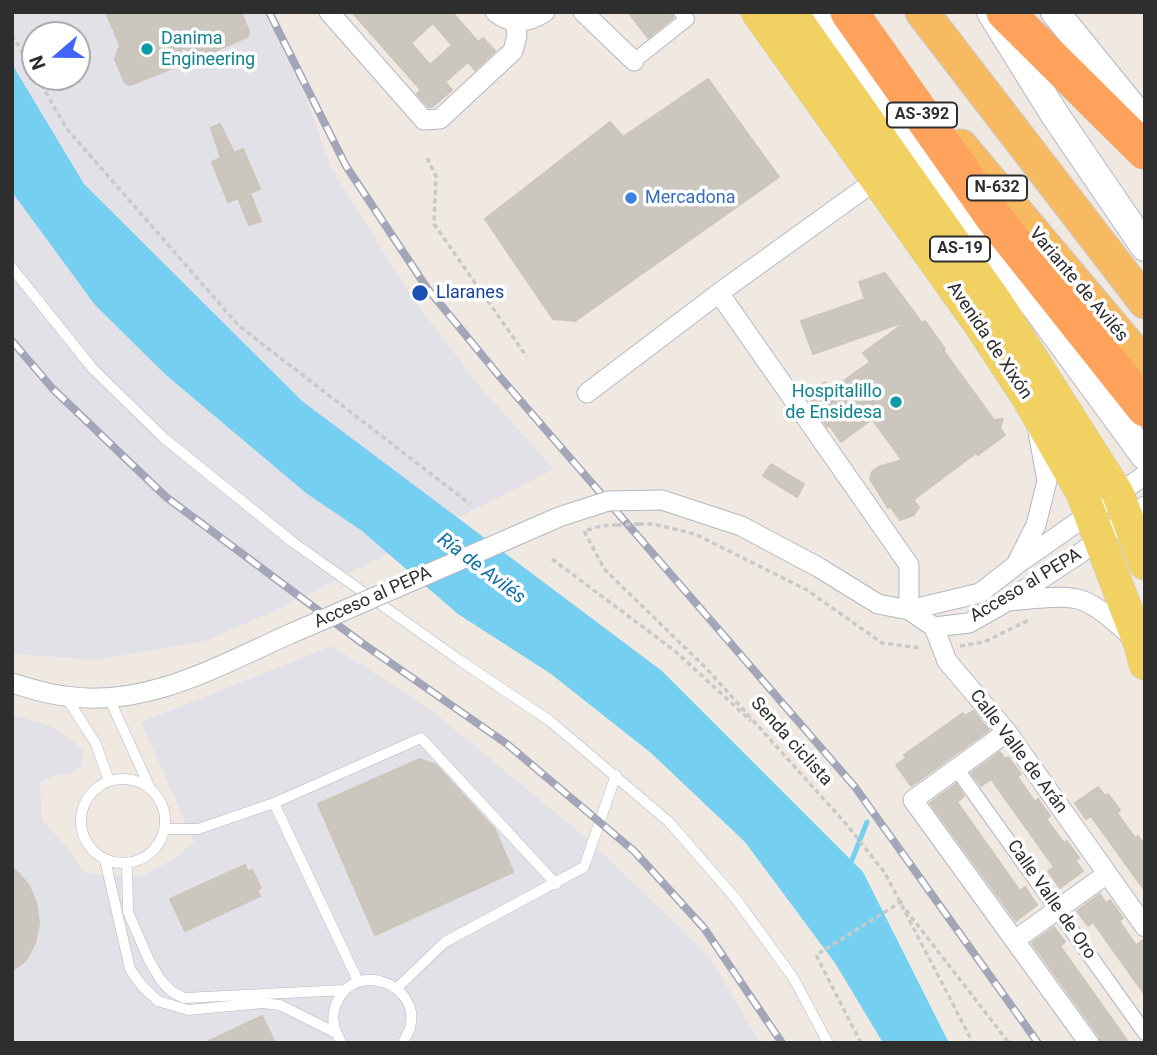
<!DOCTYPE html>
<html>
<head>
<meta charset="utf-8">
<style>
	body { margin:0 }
	#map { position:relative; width:1157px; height:1055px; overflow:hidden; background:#efe9e1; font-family:Roboto,sans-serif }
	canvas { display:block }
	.frame { position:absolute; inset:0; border:14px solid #2e2e2e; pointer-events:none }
	.north { position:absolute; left:21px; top:21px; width:70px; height:70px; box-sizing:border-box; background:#fff; border:2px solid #ababab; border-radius:50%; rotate:250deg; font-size:19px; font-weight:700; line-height:28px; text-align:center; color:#2e2e2e }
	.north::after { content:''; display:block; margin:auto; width:24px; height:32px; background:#4264fb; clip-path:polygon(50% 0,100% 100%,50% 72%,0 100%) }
</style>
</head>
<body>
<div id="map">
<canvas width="1157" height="1055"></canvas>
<div class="frame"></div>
<div class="north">N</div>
</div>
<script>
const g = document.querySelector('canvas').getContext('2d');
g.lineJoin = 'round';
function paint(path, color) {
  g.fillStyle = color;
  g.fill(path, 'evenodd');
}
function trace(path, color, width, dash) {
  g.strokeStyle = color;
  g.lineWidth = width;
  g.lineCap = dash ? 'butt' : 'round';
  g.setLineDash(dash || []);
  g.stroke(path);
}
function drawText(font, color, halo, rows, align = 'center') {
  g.font = font + ' Roboto,sans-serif';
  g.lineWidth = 7;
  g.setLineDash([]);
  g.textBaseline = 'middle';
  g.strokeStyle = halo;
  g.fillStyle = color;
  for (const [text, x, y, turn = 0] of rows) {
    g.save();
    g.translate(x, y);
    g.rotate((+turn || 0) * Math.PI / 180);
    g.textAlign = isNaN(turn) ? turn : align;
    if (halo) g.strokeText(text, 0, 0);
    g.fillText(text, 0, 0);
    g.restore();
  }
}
paint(new Path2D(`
	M12,12H274L332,169L411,296L481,388L554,469L279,609L205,641L95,660L12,654ZM35,35H77V77H35Z
	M332,646L431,710L592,843L710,957L760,1043H12V715L52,726L83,749L82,767L69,774L56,775L40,783L42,820L66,846L85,873L141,877L175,858L194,842L141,722Z`), '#e3e1e8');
paint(new Path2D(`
	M12,64L84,184L302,401L662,671L863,872L949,1043H883L835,963L745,842L651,753L551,674L458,614L362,531L306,493L166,375L95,305L12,192Z`), '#75cff0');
trace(new Path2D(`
	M850,865L867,822`), '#75cff0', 5);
const building = new Path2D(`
	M106,12H241L249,32L247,37L203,56L182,48L175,67L130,85L125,83L115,59L120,45Z
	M352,12H452L478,42L483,38L495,51L475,70L468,62L445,82L452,90L432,107H429L417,94L421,90ZM433,23L452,45L430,65L411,43Z
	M628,12H672L673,18L648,38Z
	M708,79L779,177L575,321L553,319L485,219L610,122L623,137Z
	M220,124L234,153L243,149L260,189L250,193L261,221L249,225L238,198L228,202L212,162L221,158L211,128Z
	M885,273L922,323L925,321L945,349L943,350L994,420L1003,419L1000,428L1005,435L978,455L976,453L913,500L919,507L914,515L900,520L890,506L888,508L870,479L872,472L878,467L902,460L872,419L841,442L829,425L827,427L807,395L825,382L831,390L870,362L863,353L907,321L813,354L801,321L865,299L859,282Z
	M771,464L804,484L797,497L763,476Z
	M973,711L989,730L911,786L896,765L906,758L904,755L963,713L965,716Z
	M1000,752L1005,759L1008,757L1021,774L1017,776L1035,802L1038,799L1050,816L1046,819L1064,843L1067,841L1079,858L1075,860L1083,871L1060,888L1048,871L1054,867L991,779L981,786L971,773Z
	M420,759L436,765L495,830L513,872L375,935L318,804Z
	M956,784L964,796L957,802L1020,891L1025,887L1037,905L1016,921L930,803Z
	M1098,787L1105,796L1108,794L1120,810L1117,813L1135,838L1138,836L1145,845V891L1091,816L1086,819L1075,803Z
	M245,865L248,872L252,870L261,888L257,890L260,896L185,931L170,899Z
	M12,867L28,884L36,902L39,923L35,943L26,960L12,971Z
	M1100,894L1106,903L1110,900L1123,918L1119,921L1136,945L1145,939V995L1093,922L1088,926L1077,911Z
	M1054,927L1065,942L1060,946L1129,1043H1101L1099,1036L1032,943Z
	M262,1016L275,1043H205Z`);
paint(building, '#cbc7bf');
trace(building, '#cbc5ba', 2);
const service = new Path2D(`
	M12,268L93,369L165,439L294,543L458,659L550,721L669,822L736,899L794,979L828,1043
	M66,697L96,744L109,781
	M109,698L150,788
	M81 821a42 42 0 1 1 84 0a42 42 0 1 1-84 0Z
	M274,803L358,981
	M165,829H198L274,803L421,738L556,884
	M105,860L130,969L142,986L158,1001L188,1010L262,1003L280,1005L334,1032
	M127,864L128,912L149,960L160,979L171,991L184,998L345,990
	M397,988L445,942L584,867L616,775
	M342,1043C333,1030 330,1017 337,1002C356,959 422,985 410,1028C408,1033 405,1038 403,1043`);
const pedestrian = new Path2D(`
	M634,61L687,19L681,12
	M956,768L1145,1033`);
const minor = new Path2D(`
	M329,12L424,120L440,119L513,51L517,36L515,22
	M495,12C512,26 528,23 545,12
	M583,12L634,61
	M719,293L909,565V610
	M587,393L719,293L876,180
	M662,500L741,526L818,567L878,604L909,610L934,627L969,623L1006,602L1079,554L1145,506
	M1017,563L1036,525L1047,481L1038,432
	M1007,601C1027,600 1066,593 1084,601C1102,609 1117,624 1132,637
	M909,610L980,593L1016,565L1145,475
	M934,627L947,661L1007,732L1145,927
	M12,683C29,688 47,694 65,696C145,709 220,665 290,634
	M1007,732L913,800L1089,1043
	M1015,940L1107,874`);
const secondary = new Path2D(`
	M820,12L1145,456
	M991,12L1055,115L1145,247
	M1055,12L1145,123`);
const primary = new Path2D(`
	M757,12L980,325L1029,400L1082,493L1140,645L1145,664
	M791,12L997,303L1118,494L1145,564`);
const trunk = new Path2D(`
	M922,12L1145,302
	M961,146L1145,365`);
const motorway = new Path2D(`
	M849,12L995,219L1145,408
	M1005,12L1145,151`);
trace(service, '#b4b7c1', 11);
trace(pedestrian, '#b4b7c1', 16);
trace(minor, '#b4b7c1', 21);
trace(secondary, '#b4b7c1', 30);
trace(primary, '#c9c9c9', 33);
trace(trunk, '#c9c9c9', 35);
trace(motorway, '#c9c9c9', 38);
trace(new Path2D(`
	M12,35L35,74
	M37,77L67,129L239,326L470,504
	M427,158L436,176L434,224L527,357
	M639,524H653L695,534L807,590L882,643L921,648
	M617,525L601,526L584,531L605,570L706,668L847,825L885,873L973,1043
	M552,559L675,651L751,721
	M960,646L984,642L1031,619
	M906,910L1009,1043
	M861,1043L816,955L901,902L902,904`), '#c9c9c9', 3.5, [5, 3.5]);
trace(service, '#fff', 10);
trace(pedestrian, '#fff', 14);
trace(minor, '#fff', 19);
trace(secondary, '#fff', 28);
trace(primary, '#f2d163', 32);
trace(trunk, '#f8ba60', 33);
trace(motorway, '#ffa35c', 37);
const rail = new Path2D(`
	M269,12L346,166L427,288L500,377L855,787L1038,1043
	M12,341L53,389L166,497L362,643L507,744L634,851L704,928L782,1043`);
trace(rail, '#a3a6b8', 8);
trace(rail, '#fff', 5, [16]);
const minorBridge = new Path2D(`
	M290,634L559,517L608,501L662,500`);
trace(minorBridge, '#b4b7c1', 21, []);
trace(new Path2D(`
	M617,525L639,524`), '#c9c9c9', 3.5, [5, 3.5]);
trace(minorBridge, '#fff', 19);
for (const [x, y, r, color] of [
	[147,49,7,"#0f9aa8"],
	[631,198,7,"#3f7fe0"],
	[420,293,9,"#1a4fb4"],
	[896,402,7,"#0f9aa8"]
]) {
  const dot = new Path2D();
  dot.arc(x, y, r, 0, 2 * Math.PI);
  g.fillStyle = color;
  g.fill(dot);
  trace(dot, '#fff', 2.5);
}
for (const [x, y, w] of [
	[922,115,70],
	[997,188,60],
	[960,249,60]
]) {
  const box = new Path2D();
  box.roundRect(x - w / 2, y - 12.5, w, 25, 5);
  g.fillStyle = '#fff';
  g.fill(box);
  trace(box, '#2e2e2e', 2);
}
drawText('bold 16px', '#2e2e2e', null, [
	["AS-392",922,115],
	["N-632",997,188],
	["AS-19",960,249]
]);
drawText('18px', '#0d838f', '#fff', [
	["Danima",161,39],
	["Engineering",161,60],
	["Hospitalillo",882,392,"right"],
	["de Ensidesa",882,413,"right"]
], 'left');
drawText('18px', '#366cbe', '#fff', [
	["Mercadona",645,198]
], 'left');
drawText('18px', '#2e2e2e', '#fff', [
	["Variante de Avilés",1078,285,50],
	["Avenida de Xixón",989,341,56],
	["Acceso al PEPA",1026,586,-31],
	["Acceso al PEPA",373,598,-24],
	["Senda ciclista",791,742,48],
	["Calle Valle de Arán",1018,752,53],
	["Calle Valle de Oro",1051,900,55]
]);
drawText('18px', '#164399', '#fff', [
	["Llaranes",436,293]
], 'left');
drawText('italic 19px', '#0d6fa3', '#fff', [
	["Ría de Avilés",481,569,37]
]);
</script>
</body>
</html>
